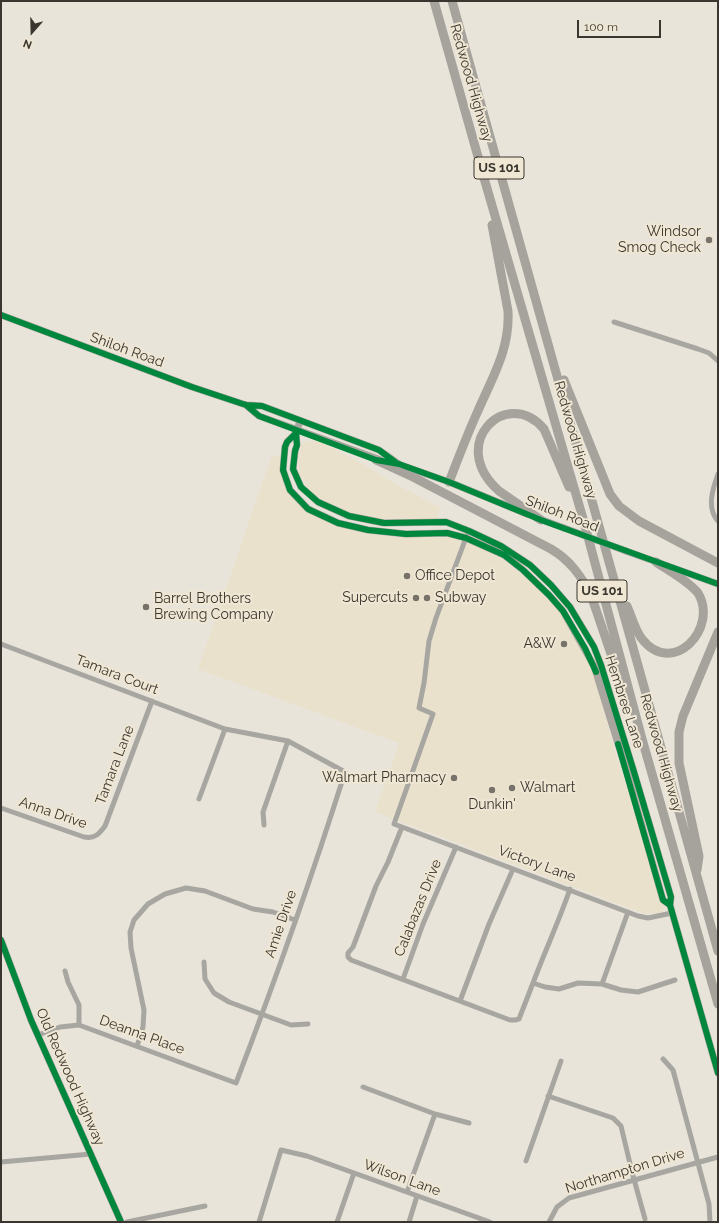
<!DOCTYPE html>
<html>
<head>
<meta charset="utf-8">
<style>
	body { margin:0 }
	#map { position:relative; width:719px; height:1223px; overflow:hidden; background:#e9e4d9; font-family:Raleway,sans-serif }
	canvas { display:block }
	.frame { position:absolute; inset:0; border:2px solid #3a362f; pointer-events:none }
	.north { position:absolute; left:12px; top:12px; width:40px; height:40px; -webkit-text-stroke:3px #efe6d3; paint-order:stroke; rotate:200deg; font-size:11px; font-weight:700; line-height:16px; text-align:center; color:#3a362f }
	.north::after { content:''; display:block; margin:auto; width:14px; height:18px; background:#3a362f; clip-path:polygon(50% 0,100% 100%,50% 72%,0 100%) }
	.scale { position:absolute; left:577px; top:20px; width:84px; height:18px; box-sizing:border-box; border:2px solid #3a362f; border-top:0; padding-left:5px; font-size:12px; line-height:14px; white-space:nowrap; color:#3a362f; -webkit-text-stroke:3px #efe6d3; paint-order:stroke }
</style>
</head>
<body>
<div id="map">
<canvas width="719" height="1223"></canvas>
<div class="frame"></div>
<div class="north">N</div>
<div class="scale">100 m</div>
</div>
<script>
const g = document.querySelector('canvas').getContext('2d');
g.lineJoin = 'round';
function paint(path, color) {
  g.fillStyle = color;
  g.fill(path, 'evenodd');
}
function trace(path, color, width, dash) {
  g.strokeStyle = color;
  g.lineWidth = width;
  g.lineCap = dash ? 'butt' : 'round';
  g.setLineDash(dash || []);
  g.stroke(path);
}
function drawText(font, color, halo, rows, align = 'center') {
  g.font = font + ' Raleway,sans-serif';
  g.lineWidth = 4;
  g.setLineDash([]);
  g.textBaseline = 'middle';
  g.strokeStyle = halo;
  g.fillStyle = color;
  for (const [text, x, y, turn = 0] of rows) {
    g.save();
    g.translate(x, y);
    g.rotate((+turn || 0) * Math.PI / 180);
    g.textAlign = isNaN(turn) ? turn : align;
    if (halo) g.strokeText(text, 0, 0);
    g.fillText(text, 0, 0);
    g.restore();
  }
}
paint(new Path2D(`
	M319,441L366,466L395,484L440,507L437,520L397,521L360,516L333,506L311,493L300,475L298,459L302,442Z
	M272,455L281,458L284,487L304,510L352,530L396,537H448L477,546L501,558L528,580L554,605L569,625L594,672L614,749L647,847L665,907L661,913L645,914L375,812L399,743L198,669Z`), '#eae1cd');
trace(new Path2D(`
	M614,322L698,349L709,353L718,361
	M718,474C713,488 706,508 718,521
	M467,535L436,618L429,641L424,683L419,708L433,714L394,824L638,916L648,918L672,913
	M1,644L225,729L288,741L345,772C312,877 275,981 236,1083L79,1025L60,1027L38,1035
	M199,799L225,729
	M1,808L84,837C95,839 99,834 105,826L152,701
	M264,825L263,812L288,741
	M402,827L388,862L376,886L353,947L348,953V957L351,960L510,1020H515L519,1019L533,983L545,987L559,989L578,983L602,984L621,990L638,992L675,980
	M204,962L205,979L214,993L229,1002L291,1025L308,1024
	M65,971L68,982L79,1005V1025
	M403,979L423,924L456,847
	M533,983C545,951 559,921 570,889
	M602,984L628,912
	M460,1001L489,924L513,869
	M137,1046L143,1027L144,1010L131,948L130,932L134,920L148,904L165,894L186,888L205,891L253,909L273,912L295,920
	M663,1059L673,1070L709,1204L710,1222
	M363,1087L435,1114L469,1123
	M548,1096L613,1118L621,1126L632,1172L645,1219
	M526,1161L561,1061
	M1,1162L91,1154
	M407,1192L435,1114
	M127,1222L205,1206
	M259,1222L281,1150L307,1156L490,1222
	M337,1222L354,1173
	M409,1222L417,1196
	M549,1222L557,1207L569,1198L718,1157`), '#a8a6a1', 5);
trace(new Path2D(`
	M1,315L192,387L246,405L262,406L379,450L399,464
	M246,405L259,416L381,460
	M300,421L296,433L297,445L295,451L293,469L301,487L318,502L349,516L384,523L446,522L469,531L501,546L530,565L551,585L570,607L594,647L601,665L634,772L671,897L670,905L718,1073
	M296,433L287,442L285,447L283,470L290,490L308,509L338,523L368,530L406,534L447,533L466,538L504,555L523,570L549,595L563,611L594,666L627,773L663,900L670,905
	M395,463L449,482L527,514
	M537,518L564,528
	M626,551L718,584
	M1,940L31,1020L121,1222`), '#a8a49e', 7);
trace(new Path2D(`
	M434,1L484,178L584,522L642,739L718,1004
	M452,1L718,951
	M564,380L610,494L619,506L639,521L718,563
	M376,460L413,477L551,549C570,560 581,576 591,595L625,695
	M449,482C458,459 467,435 477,413C492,378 510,350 508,311L492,225
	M541,520L499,491C446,444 507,385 544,429L569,487
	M627,606C632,617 635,630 642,639C673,678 719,628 698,593C687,580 669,571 656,562
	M697,870L699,856L679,763V732L683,716L718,632`), '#a6a39d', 9);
trace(new Path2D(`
	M564,528L626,551`), '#a8a49e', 7);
trace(new Path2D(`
	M1,315L192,387L246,405L262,406L379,450L395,462
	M246,405L259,416L376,460L399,464L449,482L541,520L718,584
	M296,433L297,445L295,451L293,469L301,487L318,502L349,516L384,523L446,522L469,531L501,546L530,565L551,585L570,607L594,647L601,665L634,772L671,897L670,905L718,1073
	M296,433L287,442L285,447L283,470L290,490L308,509L338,523L368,530L406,534L447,533L466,538L504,555L523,570L549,595L563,611L585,648L596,672
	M618,744L663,900L670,905
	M1,940L31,1020L121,1222`), '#00873e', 6);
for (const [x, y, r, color] of [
	[709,240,4,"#77736a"],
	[407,576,4,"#77736a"],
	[416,598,4,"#77736a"],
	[427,598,4,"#77736a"],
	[146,607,4,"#77736a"],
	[564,644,4,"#77736a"],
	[454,778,4,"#77736a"],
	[512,788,4,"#77736a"],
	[492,790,4,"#77736a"]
]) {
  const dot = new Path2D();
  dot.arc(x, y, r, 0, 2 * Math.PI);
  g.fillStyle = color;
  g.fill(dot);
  trace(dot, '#efe6d3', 1.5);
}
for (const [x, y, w] of [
	[499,168,50],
	[602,591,50]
]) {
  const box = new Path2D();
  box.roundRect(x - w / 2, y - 11, w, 22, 3);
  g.fillStyle = '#efe6d3';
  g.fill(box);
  trace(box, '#3a362f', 1);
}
drawText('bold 13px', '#3a362f', null, [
	["US 101",499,168],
	["US 101",602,591]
]);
drawText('14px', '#3a362f', '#efe6d3', [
	["Redwood Highway",471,83,74],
	["Shiloh Road",127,350,20],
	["Redwood Highway",575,440,74],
	["Shiloh Road",562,514,21],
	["Tamara Court",117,675,21],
	["Hembree Lane",624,702,72],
	["Redwood Highway",661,753,74],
	["Tamara Lane",115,765,-69],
	["Anna Drive",53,813,19],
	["Victory Lane",537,864,20],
	["Calabazas Drive",418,908,-68],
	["Amie Drive",281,924,-71],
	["Deanna Place",142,1035,20],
	["Old Redwood Highway",70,1077,66],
	["Northampton Drive",625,1171,-17],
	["Wilson Lane",402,1178,20]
]);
drawText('14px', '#3a362f', '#efe6d3', [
	["Windsor",701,232],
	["Smog Check",701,248],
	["Office Depot",415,576,"left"],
	["Supercuts",408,598],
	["Subway",435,598,"left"],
	["Barrel Brothers",154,599,"left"],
	["Brewing Company",154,615,"left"],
	["A&W",556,644],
	["Walmart Pharmacy",446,778],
	["Walmart",520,788,"left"],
	["Dunkin'",492,805,"center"]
], 'right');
</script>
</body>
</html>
